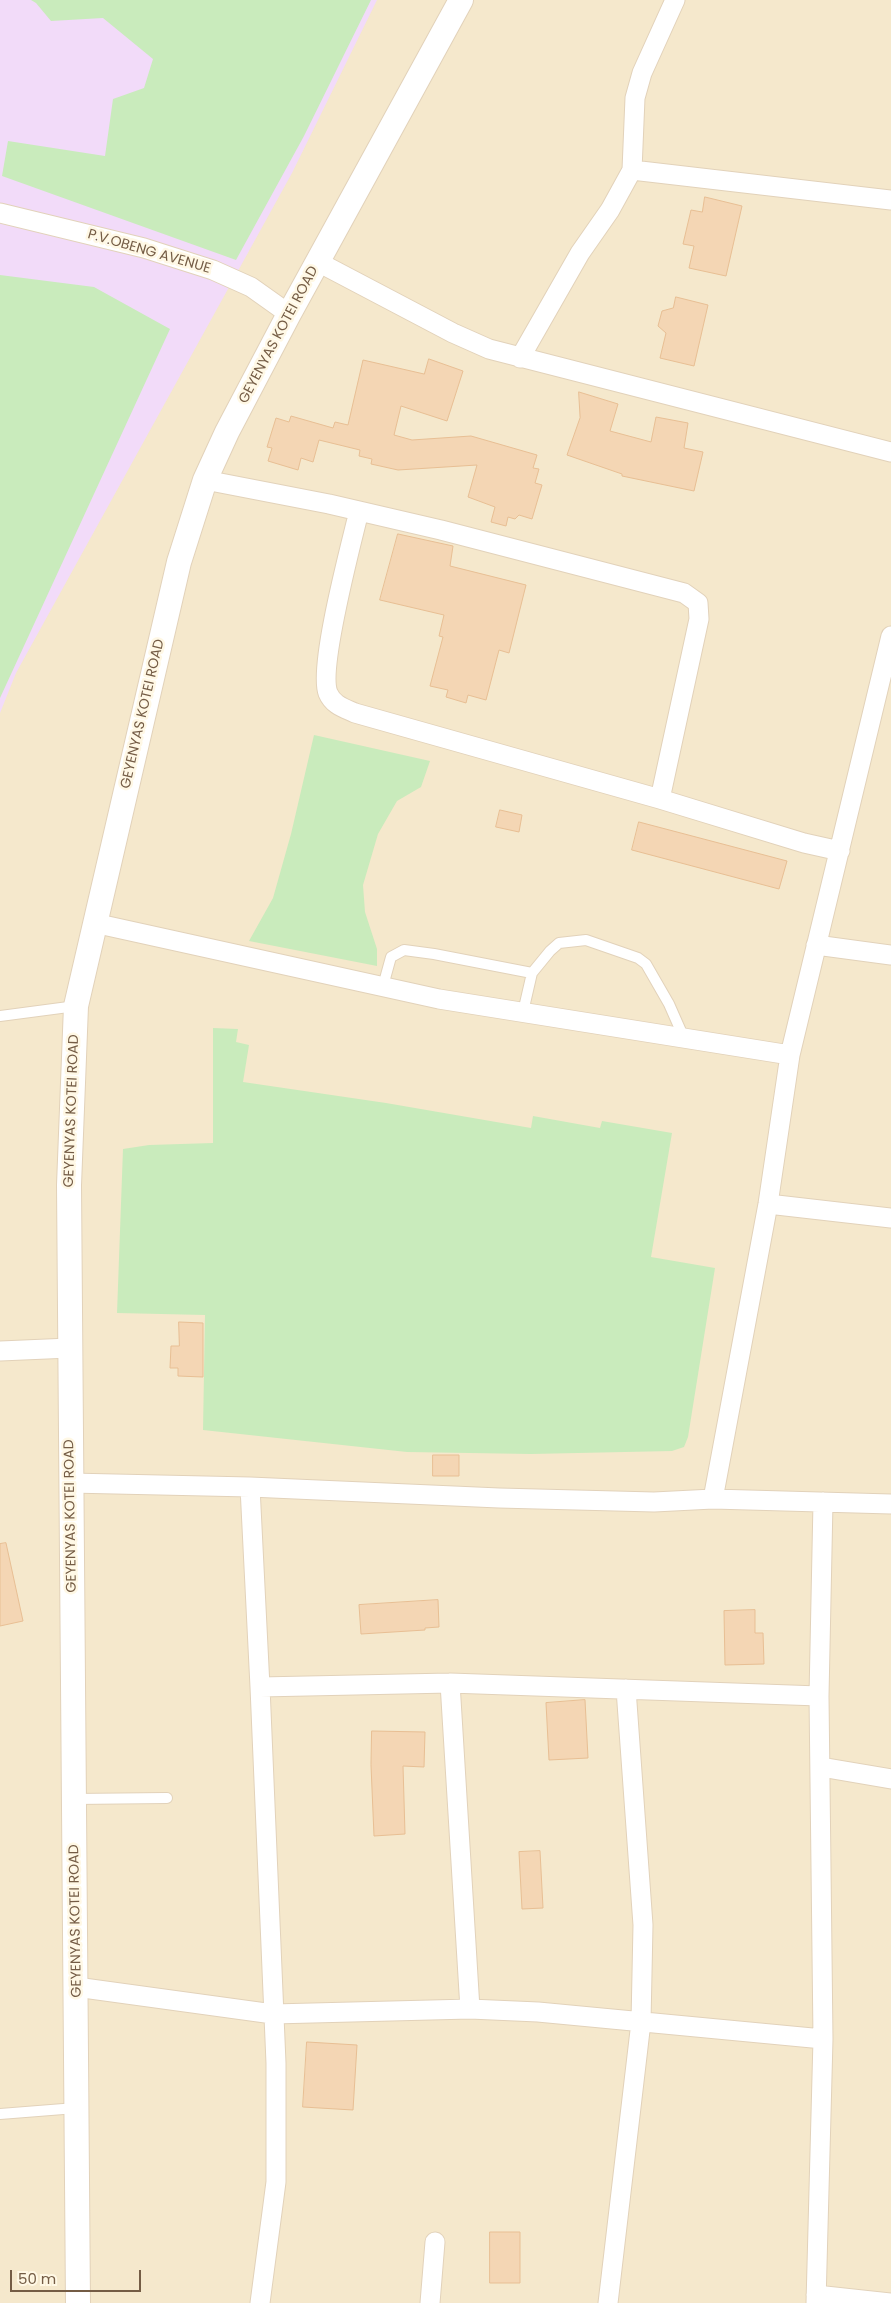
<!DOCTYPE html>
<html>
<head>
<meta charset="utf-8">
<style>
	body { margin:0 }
	#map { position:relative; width:891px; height:2303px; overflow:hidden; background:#fef6de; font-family:Poppins,sans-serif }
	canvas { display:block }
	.scale { position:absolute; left:10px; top:2270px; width:131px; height:22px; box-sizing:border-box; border:2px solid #745c45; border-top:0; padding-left:6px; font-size:15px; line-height:18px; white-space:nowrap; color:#745c45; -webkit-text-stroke:4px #fff8e5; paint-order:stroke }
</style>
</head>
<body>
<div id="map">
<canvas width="891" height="2303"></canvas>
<div class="scale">50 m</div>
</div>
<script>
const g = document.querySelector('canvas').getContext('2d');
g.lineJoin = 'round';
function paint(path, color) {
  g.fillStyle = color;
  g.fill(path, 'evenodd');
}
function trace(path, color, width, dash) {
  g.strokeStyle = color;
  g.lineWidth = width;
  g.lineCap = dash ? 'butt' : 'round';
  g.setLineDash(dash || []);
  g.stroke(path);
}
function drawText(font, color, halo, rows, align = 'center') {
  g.font = font + ' Poppins,sans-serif';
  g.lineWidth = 5;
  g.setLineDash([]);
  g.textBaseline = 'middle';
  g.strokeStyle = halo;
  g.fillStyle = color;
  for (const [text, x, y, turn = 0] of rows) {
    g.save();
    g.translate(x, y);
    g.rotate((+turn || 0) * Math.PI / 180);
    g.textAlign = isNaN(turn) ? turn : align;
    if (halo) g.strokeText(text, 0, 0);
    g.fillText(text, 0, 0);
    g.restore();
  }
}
paint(new Path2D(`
	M0,0H891V2303H0Z`), '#f5e8cc');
paint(new Path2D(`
	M0,0H377L292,173L16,673L0,713Z`), '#f2dbf9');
paint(new Path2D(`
	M31,0H371L304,136L236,260L2,176L8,141L105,156L113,99L144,88L153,59L103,18L51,21L36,3Z
	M0,275L94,287L170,329L0,698Z
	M314,735L430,761L421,787L397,801L378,834L363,885L365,912L377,949V966L249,941L273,898L291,834Z
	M213,1028L238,1029L236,1042L249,1045L243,1082L386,1103L531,1128L533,1116L600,1128L602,1121L672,1133L651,1257L715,1268L688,1437L684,1447L672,1451L531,1454L407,1452L203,1430L205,1315L117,1313L123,1149L149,1145L213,1143Z`), '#c9ebbc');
const building = new Path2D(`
	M705,197L742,206L726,276L689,268L694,246L683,244L691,210L702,212Z
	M676,297L708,305L694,366L660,358L666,333L658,326L662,311L673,308Z
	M429,359L463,371L447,421L401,406L394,435L412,440L471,436L537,455L533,468L539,469L535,483L542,485L532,519L519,515L515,519L508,517L506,526L491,522L495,507L468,497L477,465L398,470L371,464L372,459L359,456L360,450L319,440L313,462L301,458L298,470L268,461L272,448L267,447L276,418L289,422L291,416L333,428L335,422L348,425L363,360L424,374Z
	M579,392L618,404L610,431L651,442L656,417L688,423L684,448L703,452L694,491L622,476V474L567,455L580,418Z
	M398,534L453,546L450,566L526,585L509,653L499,650L486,700L468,695L466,703L446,697L448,690L430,686L443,637L439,636L444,615L380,600Z
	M500,810L522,815L519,832L496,827Z
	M639,822L787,861L779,889L632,850Z
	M179,1322L203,1323V1377L178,1376V1368H170L171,1346H179Z
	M433,1455H459V1476H433Z
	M6,1543L23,1621L0,1626V1544Z
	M438,1600L439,1627L425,1628V1630L361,1634L359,1605Z
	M755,1610V1633H763L764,1664L725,1665L724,1611Z
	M585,1700L588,1758L549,1760L546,1703Z
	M372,1731L425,1732L424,1767L403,1766L405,1834L374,1836L371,1765Z
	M540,1851L543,1908L522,1909L519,1852Z
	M307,2042L357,2045L353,2110L303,2107Z
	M490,2232H520V2283H490Z`);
paint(building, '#f4d6b4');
trace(building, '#e8bf94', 1);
const service = new Path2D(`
	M383,986L391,957L404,950L434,954L532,973
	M523,1012L532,973L550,951L559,943L586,940L638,958L646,964L669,1004L684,1038
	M0,1016L76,1006
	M74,1799L167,1798
	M0,2114L76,2108`);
const minor = new Path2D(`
	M632,170L891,200
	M0,213L144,248L213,270L251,287L289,314
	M318,262L453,333L489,349L891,452
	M520,358L580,253L610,210L632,170L635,98L642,73L675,0
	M205,480L329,504L441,530L684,593L698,603L699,619L660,799
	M359,511C351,545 318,667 328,693C333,705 344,708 355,713L660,799L804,843L840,851
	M94,923L439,999L790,1055
	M816,945L891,955
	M768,1204L891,1218
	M0,1351L70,1348
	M70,1483L250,1487L499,1498L654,1502L713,1499L891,1504
	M250,1487L260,1687L276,2063V2182L260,2303
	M713,1499L768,1204L790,1055L891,636
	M450,1683L470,2009
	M260,1687L450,1683L819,1696
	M821,1767L891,1779
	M76,1987L273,2014L470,2009L538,2012L823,2039
	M816,2295L891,2303
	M430,2303L435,2242
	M608,2303L641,2022L643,1925L626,1689
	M816,2303L823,2039L819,1696L823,1502`);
const tertiary = new Path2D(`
	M78,2303L69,1185L76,1006L179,562L205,480L227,432L289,314L461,0`);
trace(service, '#e2d2ba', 12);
trace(minor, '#e2d2ba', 21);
trace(tertiary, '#e2d2ba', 26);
trace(service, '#fff', 10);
trace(minor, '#fff', 19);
trace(tertiary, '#fff', 24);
drawText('14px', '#745c45', '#fff8e5', [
	["P.V.OBENG AVENUE",149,252,16],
	["GEYENYAS KOTEI ROAD",279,335,-62],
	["GEYENYAS KOTEI ROAD",143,714,-77],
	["GEYENYAS KOTEI ROAD",72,1111,-88],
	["GEYENYAS KOTEI ROAD",71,1516,-91],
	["GEYENYAS KOTEI ROAD",76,1921,-91]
]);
</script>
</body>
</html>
